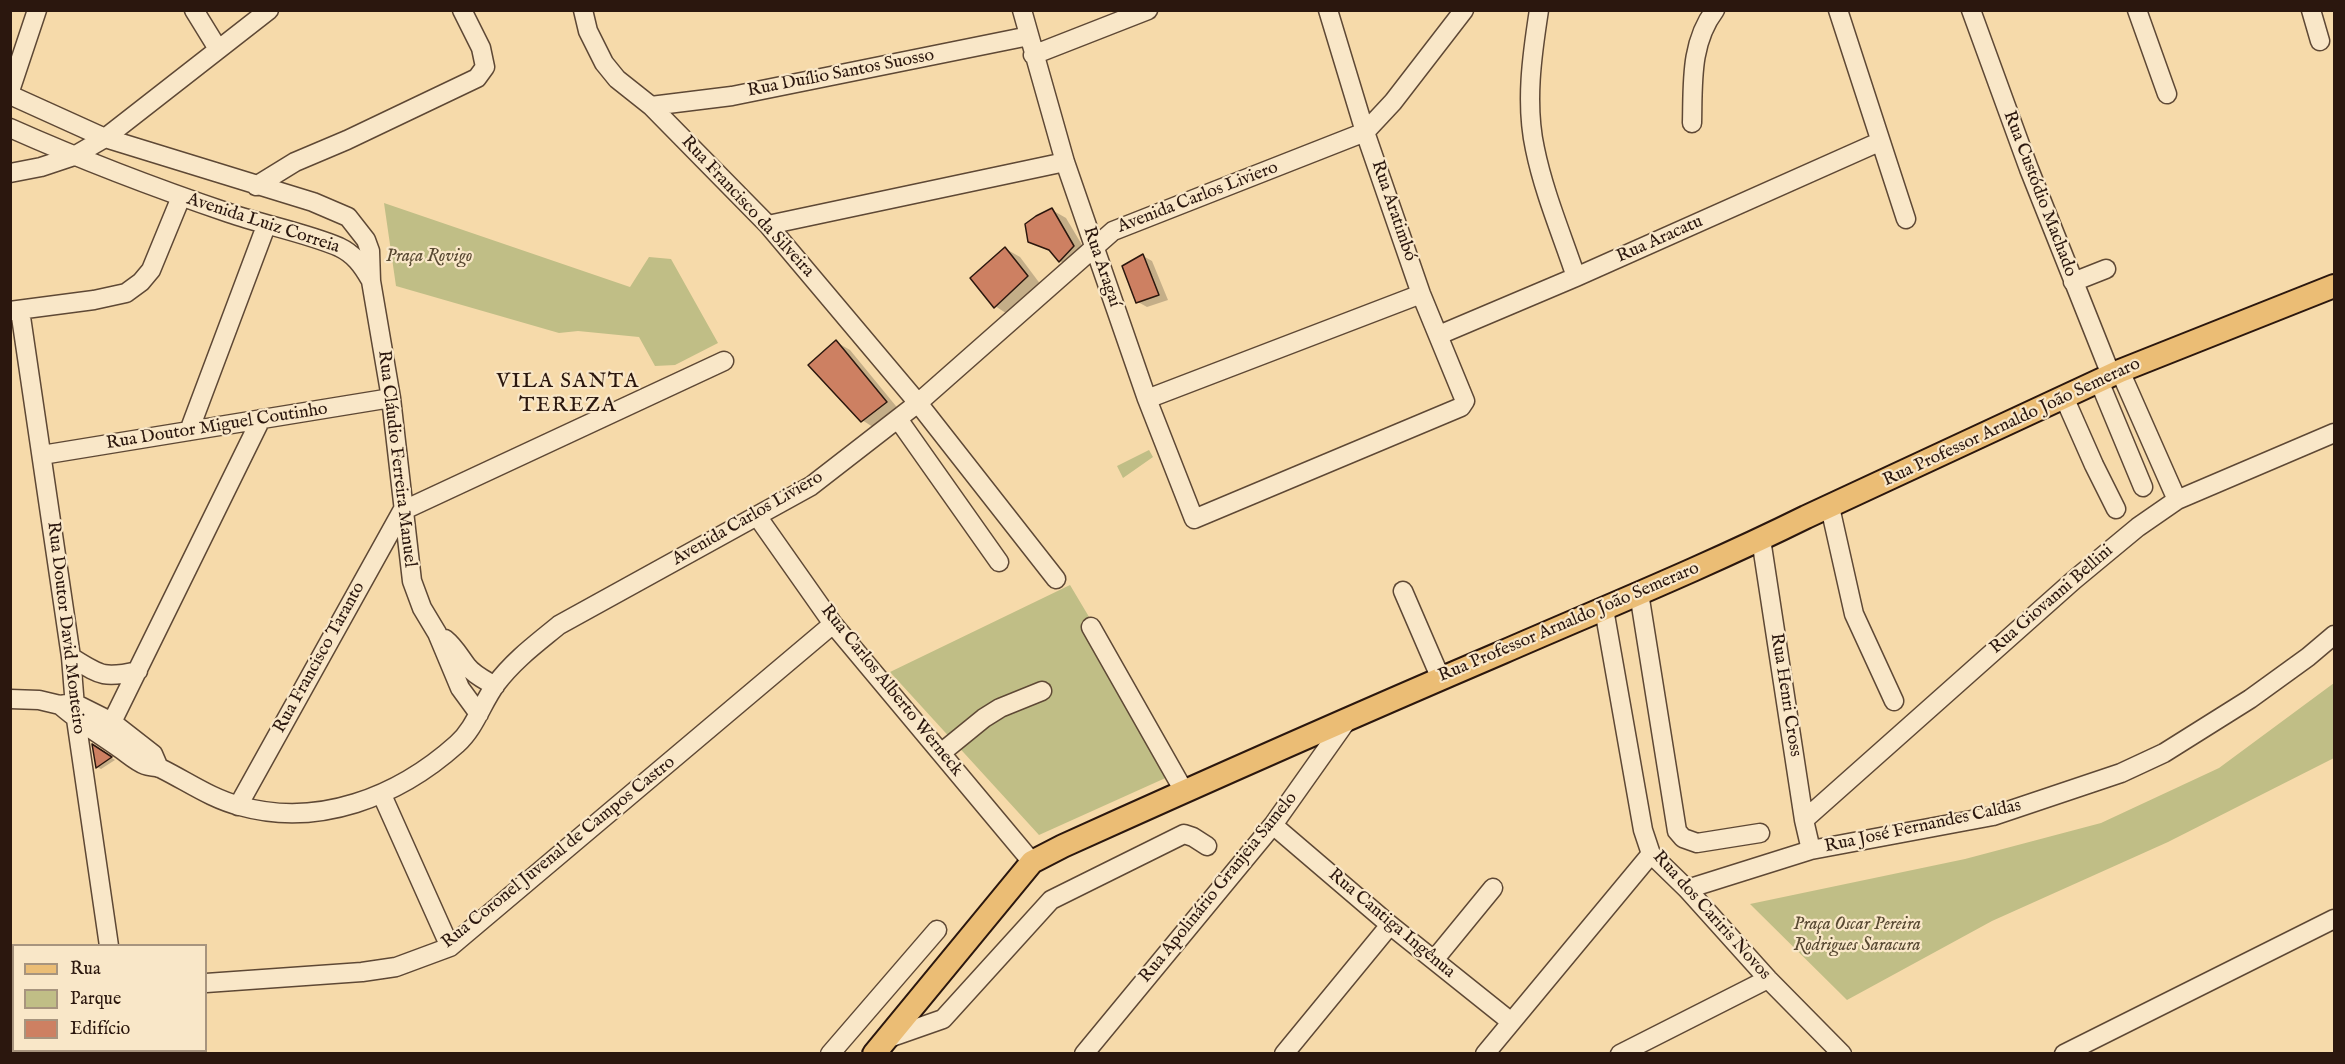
<!DOCTYPE html>
<html>
<head>
<meta charset="utf-8">
<style>
	body { margin:0 }
	#map { position:relative; width:2345px; height:1064px; overflow:hidden; background:#f6daaa; font-family:"IM FELL English",serif }
	canvas { display:block }
	.frame { position:absolute; inset:0; border:12px solid #2b170e; pointer-events:none }
	.legend { position:absolute; left:12px; top:944px; width:195px; height:108px; box-sizing:border-box; background:#f9e7c8; border:2px solid #a7947e; margin:0; padding:8px 10px; list-style:none; font-size:18px; color:#2b170e }
	.legend li { display:flex; align-items:center; gap:12px; height:30px }
	.legend b { width:30px; border:2px solid #a7947e }
</style>
</head>
<body>
<div id="map">
<canvas width="2345" height="1064"></canvas>
<div class="frame"></div>
<ul class="legend">
<li><b style="height:8px;background:#ebbd75"></b>Rua</li>
<li><b style="height:16px;background:#c0be86"></b>Parque</li>
<li><b style="height:16px;background:#cd8062"></b>Edifício</li>
</ul>
</div>
<script>
const g = document.querySelector('canvas').getContext('2d');
g.lineJoin = 'round';
function paint(path, color) {
  g.fillStyle = color;
  g.fill(path, 'evenodd');
}
function trace(path, color, width, dash) {
  g.strokeStyle = color;
  g.lineWidth = width;
  g.lineCap = dash ? 'butt' : 'round';
  g.setLineDash(dash || []);
  g.stroke(path);
}
function drawText(font, color, halo, rows, align = 'center') {
  g.font = font + ' "IM FELL English",serif';
  g.lineWidth = 4.5;
  g.setLineDash([]);
  g.textBaseline = 'middle';
  g.strokeStyle = halo;
  g.fillStyle = color;
  for (const [text, x, y, turn = 0] of rows) {
    g.save();
    g.translate(x, y);
    g.rotate((+turn || 0) * Math.PI / 180);
    g.textAlign = isNaN(turn) ? turn : align;
    if (halo) g.strokeText(text, 0, 0);
    g.fillText(text, 0, 0);
    g.restore();
  }
}
paint(new Path2D(`
	M384,203L630,287L649,257L671,259L718,343L675,365L655,366L639,337L578,331L559,333L396,286Z
	M1149,450L1153,457L1123,478L1117,466Z
	M1070,585L1181,771L1039,835L890,672Z
	M2334,683V758L2168,842L1992,921L1847,1000L1750,904L1965,859L2101,823L2219,768Z`), '#c0be86');
paint(new Path2D(`
	M1052,210L1066,218L1088,255L1074,269L1060,261L1053,253L1029,241Z
	M1006,249L1020,257L1041,285L1009,315L995,306Z
	M1143,256L1152,261L1168,300L1147,307L1138,302Z
	M836,342L850,350L900,411L876,429L862,420Z
	M96,748L115,760L101,769L97,767Z`), '#0003');
const building = new Path2D(`
	M1052,208L1074,246L1059,262L1049,250L1028,242L1025,224L1036,216Z
	M1005,247L1028,276L994,308L970,278Z
	M1143,254L1159,295L1136,303L1122,266Z
	M836,340L887,402L861,422L808,365Z
	M92,744L112,757L96,768Z`);
paint(building, '#cd8062');
trace(building, '#2b170e', 1.5);
const minor = new Path2D(`
	M194,10L218,49
	M583,10L588,31L604,63L617,79L651,106L768,225L918,403L1056,579
	M1022,10L1065,162L1147,399L1194,519L1461,407L1465,401L1421,294L1365,132L1328,10
	M1539,10C1532,55 1525,104 1535,149C1544,193 1562,235 1576,277
	M1838,10L1906,219
	M1971,10L2029,169L2111,375
	M2137,10L2167,94
	M2311,10L2320,41
	M1033,55L1148,10
	M10,91L37,10
	M10,95L105,138L313,202L348,217L366,240L370,251L371,281L391,398L412,581L422,608L437,633L460,688L479,714
	M651,106L732,96L1029,36
	M1692,123C1693,83 1690,43 1715,10
	M10,128C82,160 155,188 229,213C264,225 306,233 339,247C354,254 362,265 370,279
	M10,173L41,167L74,156L105,138L269,10
	M256,186L295,162L347,140L477,78L485,67L481,48L462,10
	M768,225L1065,162
	M2073,282L2106,269
	M20,310L71,657L76,719L109,946
	M10,311L94,300L126,293L141,282L151,270L181,197
	M1439,335L1576,277L1879,142
	M2120,371L2177,500
	M2099,381L2143,487
	M2064,397L2094,465L2116,509
	M1147,399L1421,294
	M898,419L999,562
	M189,431L266,226
	M42,455L391,398
	M1830,507L1854,614L1894,701
	M757,516L833,624L1032,862
	M1761,539L1804,820L1811,850
	M1403,591L1441,679
	M1639,593L1677,831L1683,838L1697,843L1760,833
	M1604,609L1643,830L1651,854L1687,889L1768,979L1842,1054
	M1091,627L1184,791
	M445,639C455,647 460,657 467,666C474,675 485,680 495,686
	M71,657C100,675 103,679 138,671
	M10,699L39,700L60,705L74,703L112,722L153,754L159,768
	M60,705C79,722 101,735 122,750C129,755 137,762 145,765C150,767 157,766 162,769C188,782 212,799 240,806C318,828 398,797 457,744C475,728 482,703 496,684C514,660 536,644 559,625L811,486L918,403L1113,231L1365,132L1393,102L1464,10
	M112,722L261,419
	M941,753L984,718L1000,708L1042,691
	M382,795L450,947
	M238,806L402,511L724,361
	M1804,820L2074,580L2138,527L2177,500L2334,433
	M1273,825L1390,925L1510,1021
	M1687,889L1811,850L1993,816L2121,773L2164,753L2250,699L2308,657L2334,635
	M1434,960L1493,888
	M206,983L362,972L396,967L450,947L833,624
	M10,999H14
	M886,1039L943,1019L1051,900L1184,834L1193,837L1207,846
	M830,1054L937,930
	M1084,1054L1273,825L1348,719
	M1284,1054L1390,925
	M1485,1054L1651,854
	M1620,1054L1768,979
	M2064,1054L2334,919`);
const major = new Path2D(`
	M874,1054L1032,862L1063,846C1209,780 1356,715 1503,652C1604,608 1707,566 1806,517L2120,371L2334,286`);
trace(minor, '#5e4835', 21);
trace(major, '#2b170e', 26);
trace(minor, '#f9e7c8', 18);
trace(major, '#ebbd75', 22);
drawText('18px', '#2b170e', '#f9e7c8', [
	["Rua Duílio Santos Suosso",841,74,-11],
	["Rua Custódio Machado",2039,194,69],
	["Avenida Carlos Liviero",1198,198,-21],
	["Rua Francisco da Silveira",747,207,47],
	["Rua Aratimbó",1393,211,71],
	["Avenida Luiz Correia",263,224,18],
	["Rua Aracatu",1660,240,-24],
	["Rua Aragaí",1101,267,71],
	["Rua Professor Arnaldo João Semeraro",2012,423,-25],
	["Rua Doutor Miguel Coutinho",217,427,-9],
	["Rua Cláudio Ferreira Manuel",396,459,83],
	["Avenida Carlos Liviero",748,519,-30],
	["Rua Giovanni Bellini",2052,600,-41],
	["Rua Professor Arnaldo João Semeraro",1569,623,-23],
	["Rua Doutor David Monteiro",65,628,83],
	["Rua Francisco Taranto",320,658,-61],
	["Rua Carlos Alberto Werneck",891,691,51],
	["Rua Henri Cross",1785,695,81],
	["Rua José Fernandes Caldas",1923,827,-12],
	["Rua Coronel Juvenal de Campos Castro",559,853,-39],
	["Rua Apolinário Granjeia Samelo",1219,888,-51],
	["Rua dos Cariris Novos",1711,916,48],
	["Rua Cantiga Ingênua",1391,924,40]
]);
drawText('italic 18px', '#584932', '#f9e7c8', [
	["Praça Rovigo",429,257],
	["Praça Oscar Pereira",1857,925],
	["Rodrigues Saracura",1857,946]
]);
g.letterSpacing = '1.5px';
drawText('21px', '#2b170e', '#f9e7c8', [
	["VILA SANTA",568,383],
	["TEREZA",568,407]
]);
g.letterSpacing = '0px';
</script>
</body>
</html>
